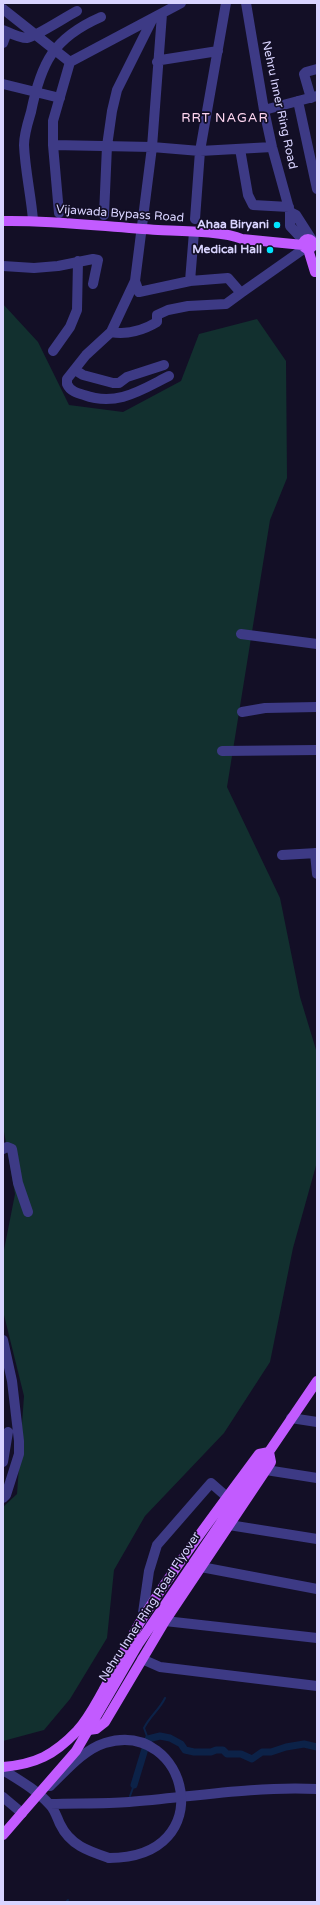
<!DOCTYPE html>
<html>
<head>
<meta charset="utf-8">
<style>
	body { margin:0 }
	#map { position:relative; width:320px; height:1905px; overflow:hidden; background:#130f26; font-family:"Varela Round",sans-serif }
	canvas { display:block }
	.frame { position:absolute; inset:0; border:4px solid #d9d4ff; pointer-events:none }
</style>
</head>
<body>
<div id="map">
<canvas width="320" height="1905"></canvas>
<div class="frame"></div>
</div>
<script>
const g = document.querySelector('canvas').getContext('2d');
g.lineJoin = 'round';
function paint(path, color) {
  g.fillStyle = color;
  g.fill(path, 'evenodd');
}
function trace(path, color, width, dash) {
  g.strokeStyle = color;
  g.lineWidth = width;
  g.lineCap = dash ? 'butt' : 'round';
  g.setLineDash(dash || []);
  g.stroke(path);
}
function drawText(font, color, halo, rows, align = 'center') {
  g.font = font + ' "Varela Round",sans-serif';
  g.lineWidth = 3.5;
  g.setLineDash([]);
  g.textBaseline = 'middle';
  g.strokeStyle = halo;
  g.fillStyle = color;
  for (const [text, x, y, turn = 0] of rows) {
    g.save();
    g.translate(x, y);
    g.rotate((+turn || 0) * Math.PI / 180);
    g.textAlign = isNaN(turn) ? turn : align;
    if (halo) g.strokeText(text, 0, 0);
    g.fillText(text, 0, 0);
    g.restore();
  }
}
paint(new Path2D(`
	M3,304L38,342L69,405L123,412L181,381L199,334L257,319L286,361L287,478L270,520L227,787L280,898L300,997L317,1053V1162L293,1248L270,1362L224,1433L145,1516L114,1570L107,1638L70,1699L44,1730L3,1741V1507L17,1494L24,1396L3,1311V1255L15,1194L3,1126Z`), '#12302f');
trace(new Path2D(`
	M148,1739L144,1728C150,1716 160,1709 165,1698
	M130,1796L134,1785
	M66,1902L68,1900`), '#0c2248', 2);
trace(new Path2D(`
	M134,1785L148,1739L160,1736L170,1738L181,1744L185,1750L194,1752H211L216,1750H223L227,1754H241L252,1759L262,1752H271L286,1747L304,1744L317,1747`), '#0c2248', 7);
trace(new Path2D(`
	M181,3L70,62L53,121V145L152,147L200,151L272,147
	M246,3L264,110L272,147L290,212V226L304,241
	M3,9L70,62
	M162,14L152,147L135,281L139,292L190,281L228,278L241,293L305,248
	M3,30C10,33 19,38 27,38C35,37 67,16 77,11
	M3,43L7,32
	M157,62L161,60L218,51
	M3,84L60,98
	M311,98L304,74L306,72L317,69
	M298,101L317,189
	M264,110L317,96
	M53,145L59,213
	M240,149L248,195L253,205L289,207
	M290,212L296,215L312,240
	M104,215L107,146L112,111L117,90L152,20
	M195,219L200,151L226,3
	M33,220C31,195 25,170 24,145C24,134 28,122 31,112C41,63 53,38 101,17
	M3,266L34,268L58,266L93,259L98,260L93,284
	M135,281L111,332L86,355L67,379V384C70,391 77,393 84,395C117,407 141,390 169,376
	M190,281L194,232
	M111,332C127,335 144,330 157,322V315L168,310L188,306L226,304L241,293
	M53,351L70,327L77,310L78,261
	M75,370L83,375L113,383H119L127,377L164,365
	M241,634L317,644
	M242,712L265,708L317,707
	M222,751L317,750
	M315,853L317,874
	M282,855L317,853
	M3,1149L7,1147L12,1149L18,1183L28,1212
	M3,1340L12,1381L19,1441V1454L6,1495L3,1498
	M291,1418L317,1422
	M3,1462L8,1432
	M266,1470L317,1478
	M229,1525L317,1539
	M201,1567L317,1589
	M142,1620L149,1571L157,1545L211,1483L227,1497
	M165,1621L317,1638
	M142,1659L160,1667L317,1686
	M3,1770C19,1780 37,1790 50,1805C55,1810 57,1818 60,1824C70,1845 88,1851 109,1858
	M3,1797L22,1813
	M50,1804C76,1803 103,1804 129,1802C191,1797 254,1786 317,1789`), '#3d3a85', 10);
trace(new Path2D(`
	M3,221C55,220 106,227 158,230C180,231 224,231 242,239L303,245
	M303 244a5 5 0 1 1 10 0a5 5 0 1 1-10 0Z
	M308,249L315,272
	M137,1646L317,1381
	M81,1731L96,1729L105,1722L165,1621L266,1470L271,1462L269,1452
	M3,1767C36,1764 54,1755 77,1731C88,1719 95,1705 103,1691C116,1667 128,1642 142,1619C178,1562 219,1508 259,1454L269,1452
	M3,1835L22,1813`), '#c25bff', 10);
trace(new Path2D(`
	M50,1786C66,1771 83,1750 105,1743C188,1718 222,1858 109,1858`), '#3d3a85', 10);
trace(new Path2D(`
	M22,1813L76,1751L137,1646`), '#c25bff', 10);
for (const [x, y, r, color] of [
	[277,225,4,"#00e5ff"],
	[270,250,4,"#00e5ff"]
]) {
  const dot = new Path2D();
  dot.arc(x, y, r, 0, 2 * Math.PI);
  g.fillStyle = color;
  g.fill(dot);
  trace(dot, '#130f26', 1.5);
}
drawText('12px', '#d9d4ff', '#130f26', [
	["Nehru Inner Ring Road",279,105,78],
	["Vijawada Bypass Road",120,214,4],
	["Nehru Inner Ring Road Flyover",150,1607,-57]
]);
drawText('bold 12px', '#d9d4ff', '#130f26', [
	["Ahaa Biryani",269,225],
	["Medical Hall",262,250]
], 'right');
g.letterSpacing = '1px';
drawText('13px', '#ffd6f0', '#130f26', [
	["RRT NAGAR",225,119]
]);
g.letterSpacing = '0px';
</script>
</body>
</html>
